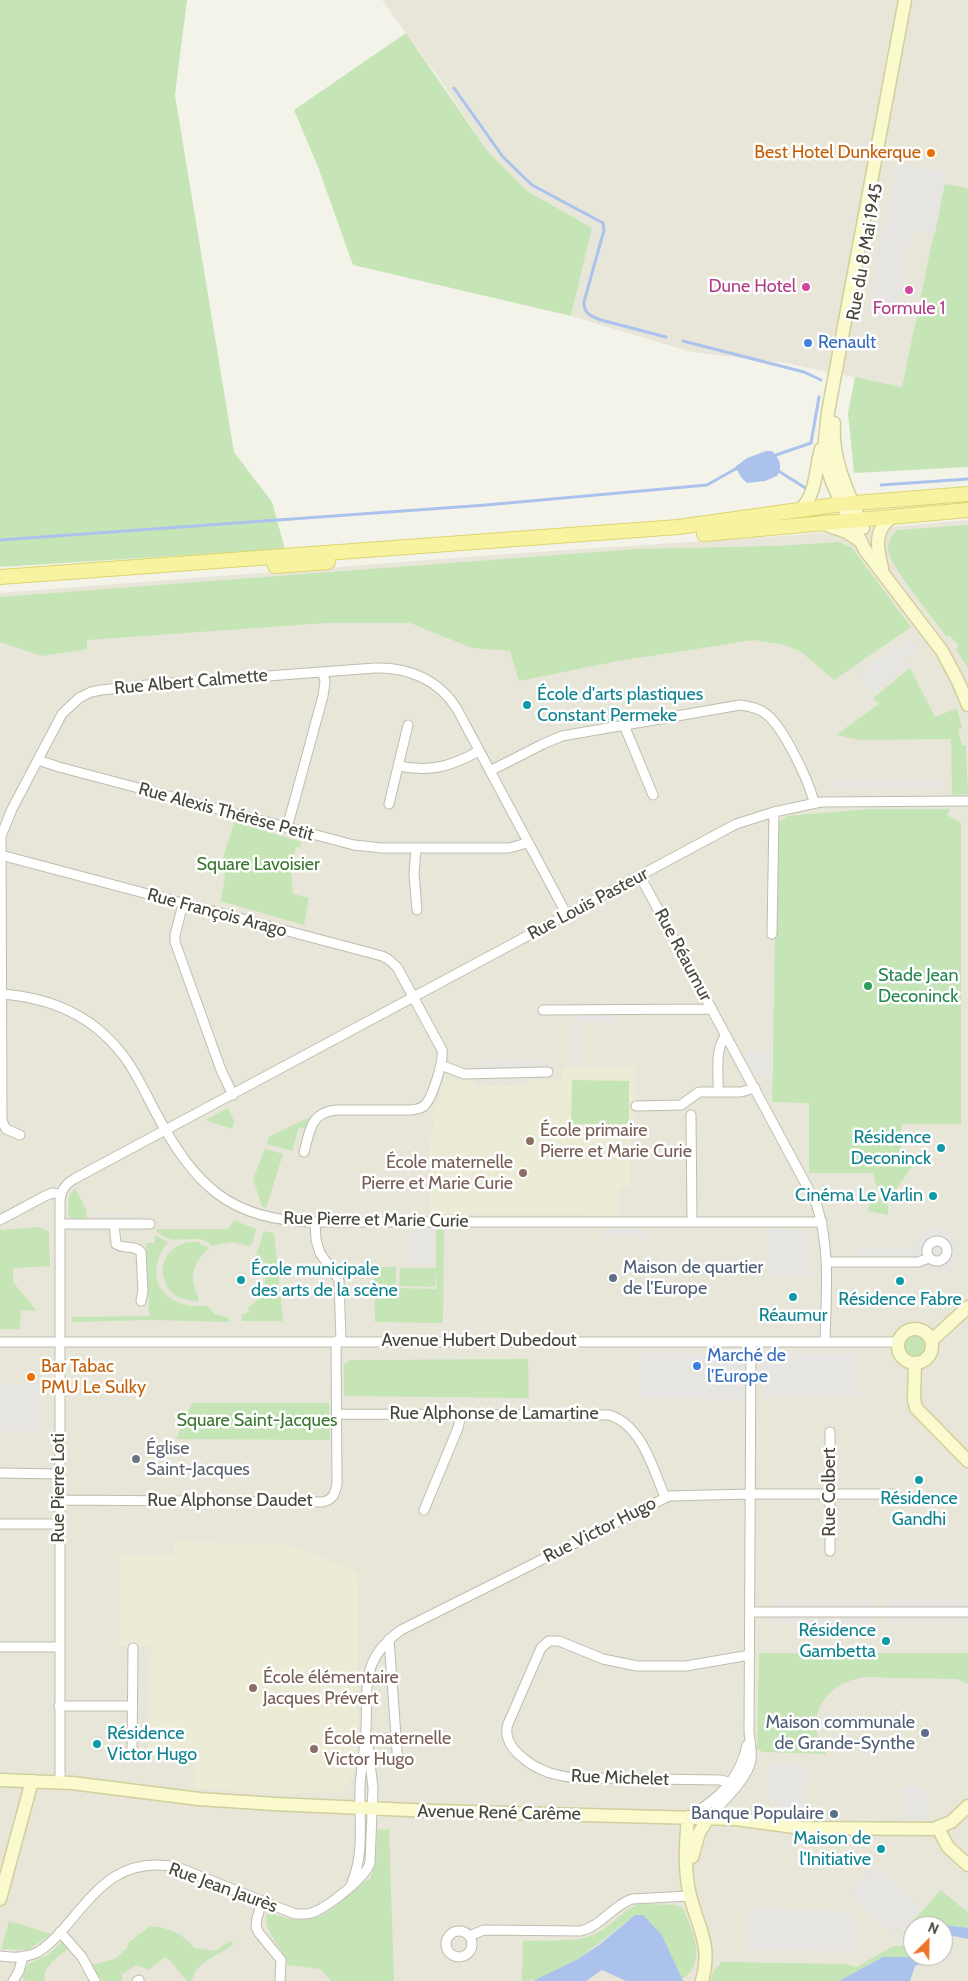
<!DOCTYPE html>
<html>
<head>
<meta charset="utf-8">
<style>
	body { margin:0 }
	#map { position:relative; width:968px; height:1981px; overflow:hidden; background:#f4f3ea; font-family:Cabin,sans-serif }
	canvas { display:block }
	.north { position:absolute; left:903px; top:1916px; width:50px; height:50px; box-sizing:border-box; background:#fff; border:1px solid #b6b5b0; border-radius:50%; rotate:23deg; font-size:14px; font-weight:700; line-height:20px; text-align:center; color:#484539 }
	.north::after { content:''; display:block; margin:auto; width:18px; height:22px; background:#ec732a; clip-path:polygon(50% 0,100% 100%,50% 72%,0 100%) }
</style>
</head>
<body>
<div id="map">
<canvas width="968" height="1981"></canvas>
<div class="north">N</div>
</div>
<script>
const g = document.querySelector('canvas').getContext('2d');
g.lineJoin = 'round';
function paint(path, color) {
  g.fillStyle = color;
  g.fill(path, 'evenodd');
}
function trace(path, color, width, dash) {
  g.strokeStyle = color;
  g.lineWidth = width;
  g.lineCap = dash ? 'butt' : 'round';
  g.setLineDash(dash || []);
  g.stroke(path);
}
function drawText(font, color, halo, rows, align = 'center') {
  g.font = font + ' Cabin,sans-serif';
  g.lineWidth = 5;
  g.setLineDash([]);
  g.textBaseline = 'middle';
  g.strokeStyle = halo;
  g.fillStyle = color;
  for (const [text, x, y, turn = 0] of rows) {
    g.save();
    g.translate(x, y);
    g.rotate((+turn || 0) * Math.PI / 180);
    g.textAlign = isNaN(turn) ? turn : align;
    if (halo) g.strokeText(text, 0, 0);
    g.fillText(text, 0, 0);
    g.restore();
  }
}
paint(new Path2D(`
	M382,0H968V188L944,185L902,387L785,363L691,352L571,316L592,228L527,191L488,152L439,78Z
	M968,520V1981H0V593L506,554L796,535ZM913,1926H943V1956H913Z`), '#e8e6d9');
paint(new Path2D(`
	M563,1067H635V1120H630V1188H619V1215L430,1214L429,1146L434,1127L431,1112L441,1094L440,1092L444,1078L449,1080H472L475,1082L476,1086H528L529,1080H562Z
	M174,1542L285,1544L357,1571L358,1742L353,1778L344,1788L343,1792L272,1794L195,1788V1761H162L163,1755H148V1662H151V1646L120,1645V1555L174,1554Z`), '#ecebd5');
paint(new Path2D(`
	M0,0H187L175,95L234,452L272,502L285,549L0,567Z
	M406,33L488,152L527,191L592,228L571,316L353,265L318,167L294,110Z
	M944,184L968,188V467L854,473L848,413L855,377L902,387Z
	M968,525V669L956,649L959,646L950,636L947,637C936,622 889,565 888,550C887,542 892,537 896,530Z
	M839,542L852,548L911,627L834,680L800,651L784,645L754,640L618,661L519,681L510,651L472,648L410,623H326L87,640V649L42,656L0,642V597L636,549L777,546Z
	M910,668L935,717L957,708L962,728L958,729L962,745H966L968,794L952,795L951,739L860,740L836,735L879,704L873,698Z
	M869,809H950L947,815L961,823V1124H903L901,1127V1155L913,1165L890,1198L876,1185L873,1173H809V1103L772,1102L777,824L787,816Z
	M234,822L302,842L300,847H296L291,868L293,894L309,898L304,925L221,901L225,877L221,865Z
	M572,1080L629,1081V1124H571Z
	M228,1108L234,1121L232,1129L205,1120Z
	M307,1118L310,1119L307,1129L299,1127L292,1151L267,1144L269,1137Z
	M265,1149L283,1154L266,1208L262,1206L253,1179Z
	M75,1188L86,1209L87,1218H71L68,1216L69,1197Z
	M873,1197L888,1201V1215L868,1211L870,1200Z
	M234,1220L256,1229L252,1244L249,1246L231,1242L212,1246C197,1232 181,1244 166,1238C163,1236 159,1234 156,1231L157,1229H228Z
	M0,1224L1,1230L39,1227L49,1232L50,1266L13,1268V1282L37,1311L21,1310L20,1329H0Z
	M436,1229L444,1230L443,1323L375,1322L374,1267H396V1288L437,1289L436,1272L435,1287L399,1286L400,1268H436Z
	M264,1231L274,1233L283,1321H242V1315L249,1312L248,1308C268,1294 270,1276 256,1256Z
	M155,1235L168,1242C140,1278 165,1310 207,1306L215,1314L229,1318V1322L149,1320L72,1322V1317L149,1316L146,1243H155Z
	M188,1242H197L209,1248C198,1258 190,1271 194,1286C195,1292 199,1295 198,1302C189,1300 179,1299 172,1293C168,1290 166,1284 164,1279C159,1261 170,1246 188,1242Z
	M901 1346a13 13 0 1 1 26 0a13 13 0 1 1-26 0Z
	M528,1359L529,1398L344,1396V1364L350,1360Z
	M192,1403H329L330,1440L176,1439Z
	M759,1653H968V1684L957,1679C935,1679 913,1678 891,1678C880,1678 868,1676 856,1679C834,1684 814,1704 816,1728C817,1737 822,1745 826,1754L763,1752L757,1749Z
	M389,1829L394,1981H331L320,1969L288,1965C283,1947 265,1935 266,1915L269,1912C299,1924 318,1923 342,1901C351,1893 358,1884 370,1879L376,1861L377,1830Z
	M941,1890L968,1913V1928L931,1923L928,1926H913V1949L909,1957H883L839,1981H711C711,1973 717,1967 722,1962L845,1964L857,1967L893,1946H904L913,1921Z
	M639,1904L676,1905L683,1908C690,1926 704,1952 691,1971C689,1974 685,1977 682,1979L662,1935L635,1915C605,1936 561,1981 522,1981L523,1941C547,1940 582,1943 601,1931C616,1921 623,1910 639,1904Z
	M9,1921L12,1922L52,1934L28,1950L1,1949Z
	M150,1926C171,1928 181,1933 195,1948L215,1951L230,1941L234,1944C221,1955 195,1961 192,1981H187L171,1962L165,1957L149,1970L136,1965L122,1975V1981H102L91,1965L115,1959L127,1948L128,1943Z
	M61,1943H64L68,1949C57,1958 42,1966 45,1981H26L22,1977L28,1964L48,1955Z`), '#c5e5b6');
paint(new Path2D(`
	M897,162L947,172L935,234L913,230L909,249L902,248L900,258L907,259L895,320L867,315Z
	M908,638L919,650L904,661L908,666L873,693L858,675Z
	M943,780V787L828,789V782Z
	M573,1014H616V1022H573Z
	M572,1024H579V1066H572Z
	M746,1051L773,1052V1076H755L746,1060Z
	M484,1061H553V1068H484Z
	M479,1077H523L522,1084L479,1083Z
	M95,1214H136V1219H90Z
	M940,1228L953,1235L960,1247L958,1259L950,1270H853V1248H912L925,1232Z
	M434,1229V1265H410V1230Z
	M602,1229H647V1238L602,1237Z
	M767,1229L811,1230V1276L767,1274Z
	M640,1353L744,1354V1399L639,1398Z
	M762,1354H859V1397L762,1396Z
	M0,1384H41V1431H0Z
	M779,1601L874,1602L870,1609H775Z
	M891,1601H968V1609H885Z
	M766,1615H870L874,1623H770Z
	M887,1616H968V1622L891,1623Z
	M770,1763L805,1764L804,1810L778,1809V1801H769Z
	M903,1787H917L929,1798L928,1819L902,1818Z
	M876,1866L921,1907L895,1935L850,1894Z
	M748,1909L851,1911V1918H855V1926L859,1927V1947H854V1951L748,1950Z`), '#e6e5e1');
paint(new Path2D(`
	M766,451H772C780,459 783,466 777,476L765,481L747,483L741,477L735,467L747,458Z
	M635,1915H643L662,1935L683,1981H626L602,1970L586,1981H533L578,1959L599,1945Z
	M931,1923L968,1928V1939L943,1934V1926H928Z
	M913,1949V1956H922L918,1965L915,1966L910,1981H839L883,1957H909Z`), '#abc3ec');
trace(new Path2D(`
	M454,88L503,157L532,185L603,223L604,230L584,302C583,313 592,317 601,320L666,337
	M683,341L804,372L821,380
	M773,456L811,443L819,397
	M777,470L807,489
	M881,485L968,479
	M0,540L486,505L707,485L739,467`), '#abc3ec', 3);
const street = new Path2D(`
	M624,725L653,795
	M38,760L59,767L354,845L382,848H509L527,843
	M398,766C431,772 450,767 479,751
	M490,771L543,744L562,736L740,705C749,706 759,708 766,714C783,726 810,783 814,803
	M389,804L408,725
	M287,828L323,696L325,682L323,672
	M416,849L414,874L417,910
	M1,855L382,956L388,959L397,967L442,1050C444,1061 432,1099 424,1106C420,1109 416,1109 412,1110H337C310,1112 310,1131 304,1152
	M640,876L816,1203C831,1248 826,1295 825,1341
	M183,904L175,935V942L221,1070L233,1095
	M772,934L774,812
	M0,994C49,997 91,1014 122,1054C136,1071 145,1093 156,1113C194,1184 229,1221 315,1222H822
	M543,1010L712,1009
	M441,1065L464,1074L548,1072
	M718,1092C719,1073 714,1050 726,1035
	M636,1106L681,1105L699,1092H741L755,1088
	M691,1115L692,1221
	M20,1135L6,1129L2,1121L1,836L12,809L62,714L79,698L91,692L101,690L147,685L375,668C409,667 439,680 457,709L567,915
	M0,1220L45,1196L52,1193L61,1194
	M315,1222L316,1240L320,1253L339,1280L341,1341
	M60,1224H150
	M114,1224L116,1244C124,1250 134,1244 141,1252L143,1291L141,1301
	M927 1251a10 10 0 1 1 20 0a10 10 0 1 1-20 0Z
	M826,1262H918L929,1258
	M0,1342H898
	M337,1414L609,1415C642,1425 653,1469 665,1497
	M0,1473L59,1474
	M59,1500L322,1502C333,1500 335,1494 337,1484L336,1341
	M424,1510L458,1428L461,1414
	M0,1524H59
	M830,1551V1432
	M750,1612H968
	M389,1639L398,1764
	M0,1647H59
	M59,1706H132
	M367,1741L396,1737
	M132,1757L133,1648
	M60,1783V1203C60,1192 64,1185 74,1179L736,824L774,812L821,802L968,801
	M738,1784L720,1780L581,1778C571,1778 561,1776 550,1773C532,1767 500,1747 508,1724L541,1648L549,1641H559L603,1659L637,1666H686L750,1655
	M688,1817C718,1800 740,1779 747,1745
	M708,1818C721,1803 748,1779 751,1760C752,1751 750,1741 749,1732L751,1342
	M351,1885C365,1854 359,1821 360,1787C361,1768 365,1749 366,1729C368,1685 360,1660 401,1630L669,1496L750,1494H894
	M262,1902L257,1918L256,1927L259,1933L281,1960L280,1981
	M446 1944a13 13 0 1 1 26 0a13 13 0 1 1-26 0Z
	M60,1932L82,1957L95,1981
	M469,1936L484,1930L581,1931C601,1926 612,1906 632,1899L690,1896
	M0,1956C12,1958 26,1958 38,1952C49,1946 57,1936 66,1926C98,1888 121,1856 177,1867L295,1914C301,1914 308,1915 314,1912C329,1906 365,1878 370,1863L373,1788L368,1745
	M13,1981L19,1971L23,1956
	M137,1981L139,1980`);
const secondary = new Path2D(`
	M905,0L828,412L825,440L826,464L832,482L842,504L865,550L942,651L958,681L968,705
	M834,423C831,460 849,494 863,528
	M800,510C817,494 815,470 821,449
	M824,524L847,532L860,541
	M882,568C877,548 873,528 894,516
	M898 1346a17 17 0 1 1 34 0a17 17 0 1 1-34 0Z
	M931,1341L968,1307
	M915,1363L914,1400L916,1408L968,1461
	M0,1780L72,1783L199,1799L275,1804L432,1811L736,1819L802,1828L933,1829L951,1822L968,1806
	M688,1817C686,1841 684,1867 689,1891C696,1925 713,1943 702,1981
	M938,1828L948,1847L968,1865
	M692,1857L699,1833L708,1818
	M0,1899L32,1781`);
const primary = new Path2D(`
	M704,534L968,510
	M275,566L328,562
	M0,577L678,527L842,504L968,494`);
trace(street, '#bfbdad', 11);
trace(secondary, '#d1cf9d', 15);
trace(primary, '#dcd470', 16);
trace(street, '#fff', 9);
trace(secondary, '#fbfacd', 12);
trace(primary, '#f8f3a0', 14);
for (const [x, y, r, color] of [
	[931,153,5,"#e8710a"],
	[806,287,5,"#d1479c"],
	[909,290,5,"#d1479c"],
	[808,343,5,"#3f7fe0"],
	[527,705,5,"#0f9aa8"],
	[868,986,5,"#2e9e5b"],
	[530,1141,5,"#8d6e63"],
	[941,1148,5,"#0f9aa8"],
	[523,1173,5,"#8d6e63"],
	[933,1196,5,"#0f9aa8"],
	[613,1278,5,"#5c6f8a"],
	[241,1280,5,"#0f9aa8"],
	[900,1281,5,"#0f9aa8"],
	[793,1297,5,"#0f9aa8"],
	[697,1366,5,"#3f7fe0"],
	[31,1377,5,"#e8710a"],
	[136,1459,5,"#6b7280"],
	[919,1480,5,"#0f9aa8"],
	[886,1641,5,"#0f9aa8"],
	[253,1688,5,"#8d6e63"],
	[925,1733,5,"#5c6f8a"],
	[97,1744,5,"#0f9aa8"],
	[314,1749,5,"#8d6e63"],
	[834,1814,5,"#5c6f8a"],
	[881,1849,5,"#0f9aa8"]
]) {
  const dot = new Path2D();
  dot.arc(x, y, r, 0, 2 * Math.PI);
  g.fillStyle = color;
  g.fill(dot);
  trace(dot, '#fff', 2);
}
drawText('18px', '#c56008', '#fff', [
	["Best Hotel Dunkerque",921,153],
	["Bar Tabac",41,1367,"left"],
	["PMU Le Sulky",41,1388,"left"]
], 'right');
drawText('18px', '#484539', '#fff', [
	["Rue du 8 Mai 1945",865,252,-80],
	["Rue Albert Calmette",191,682,-5],
	["Rue Alexis Thérèse Petit",226,812,15],
	["Rue Louis Pasteur",588,904,-28],
	["Rue François Arago",217,913,15],
	["Rue Réaumur",683,955,62],
	["Rue Pierre et Marie Curie",376,1220,1],
	["Avenue Hubert Dubedout",479,1341],
	["Rue Alphonse de Lamartine",494,1414],
	["Rue Pierre Loti",59,1488,-90],
	["Rue Colbert",830,1492,-90],
	["Rue Alphonse Daudet",230,1501],
	["Rue Victor Hugo",600,1530,-27],
	["Rue Michelet",620,1778,2],
	["Avenue René Carême",499,1813,1],
	["Rue Jean Jaurès",223,1888,20]
]);
drawText('18px', '#b23c85', '#fff', [
	["Dune Hotel",796,287],
	["Formule 1",909,309,"center"]
], 'right');
drawText('18px', '#366cbe', '#fff', [
	["Renault",818,343],
	["Marché de",707,1356],
	["l'Europe",707,1377]
], 'left');
drawText('18px', '#0d838f', '#fff', [
	["École d'arts plastiques",537,695,"left"],
	["Constant Permeke",537,716,"left"],
	["Résidence",931,1138],
	["Deconinck",931,1159],
	["Cinéma Le Varlin",923,1196],
	["École municipale",251,1270,"left"],
	["des arts de la scène",251,1291,"left"],
	["Résidence Fabre",900,1300,"center"],
	["Réaumur",793,1316,"center"],
	["Résidence",919,1499,"center"],
	["Gandhi",919,1520,"center"],
	["Résidence",876,1631],
	["Gambetta",876,1652],
	["Résidence",107,1734,"left"],
	["Victor Hugo",107,1755,"left"],
	["Maison de",871,1839],
	["l'Initiative",871,1860]
], 'right');
drawText('18px', '#3a762f', '#fff', [
	["Square Lavoisier",258,865],
	["Square Saint-Jacques",257,1421]
]);
drawText('18px', '#27864d', '#fff', [
	["Stade Jean",878,976],
	["Deconinck",878,997]
], 'left');
drawText('18px', '#785e54', '#fff', [
	["École primaire",540,1131],
	["Pierre et Marie Curie",540,1152],
	["École maternelle",513,1163,"right"],
	["Pierre et Marie Curie",513,1184,"right"],
	["École élémentaire",263,1678],
	["Jacques Prévert",263,1699],
	["École maternelle",324,1739],
	["Victor Hugo",324,1760]
], 'left');
drawText('18px', '#4e5e75', '#fff', [
	["Maison de quartier",623,1268,"left"],
	["de l'Europe",623,1289,"left"],
	["Maison communale",915,1723],
	["de Grande-Synthe",915,1744],
	["Banque Populaire",824,1814]
], 'right');
drawText('18px', '#5b616d', '#fff', [
	["Église",146,1449],
	["Saint-Jacques",146,1470]
], 'left');
</script>
</body>
</html>
